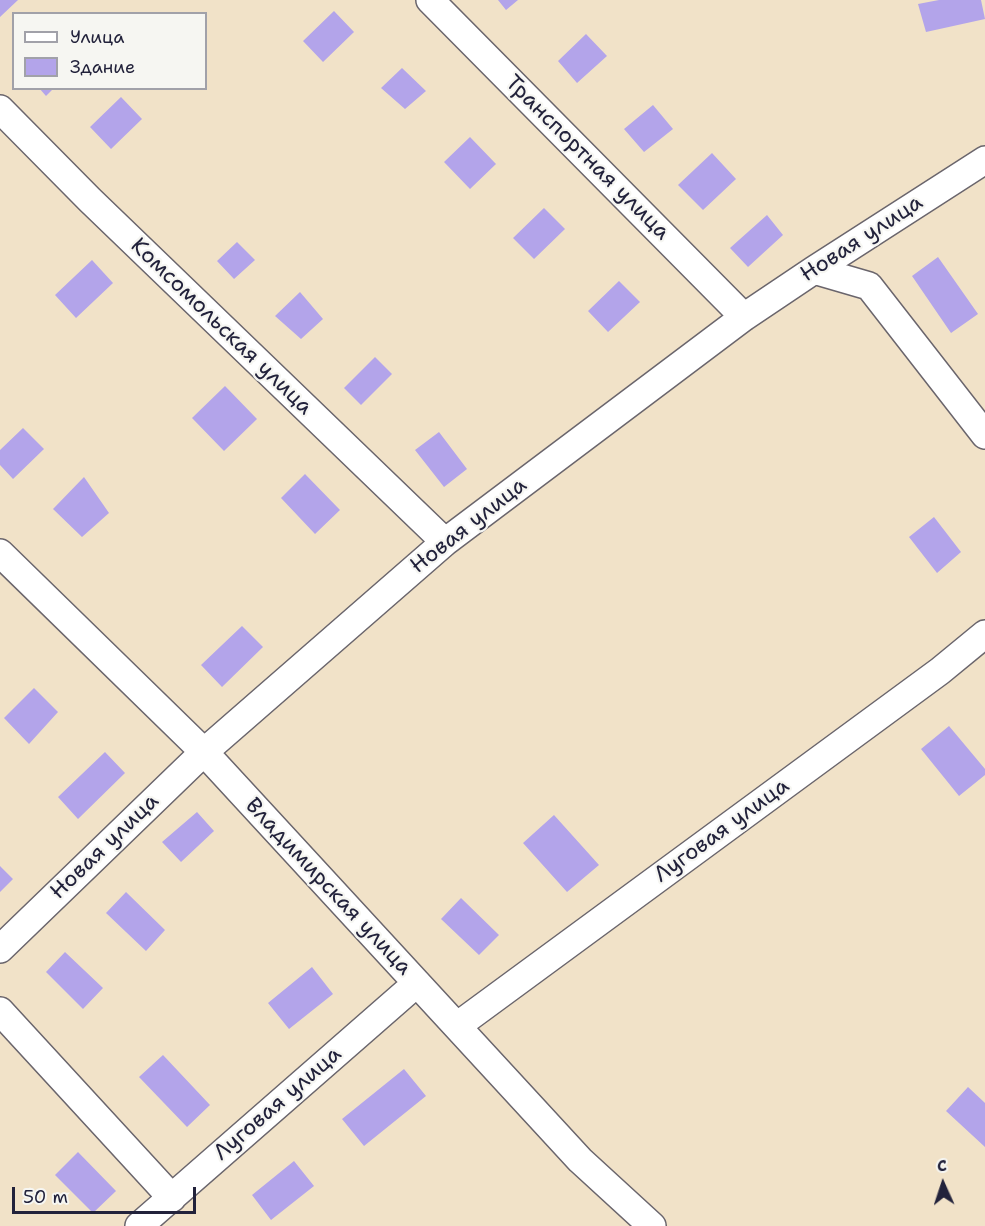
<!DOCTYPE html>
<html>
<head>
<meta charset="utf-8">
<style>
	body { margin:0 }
	#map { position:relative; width:985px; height:1226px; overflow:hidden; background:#f1e2c8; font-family:"Shantell Sans",sans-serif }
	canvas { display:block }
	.legend { position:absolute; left:12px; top:12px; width:195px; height:78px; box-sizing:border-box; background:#f6f6f2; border:2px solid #a1a1a9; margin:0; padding:8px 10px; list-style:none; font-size:18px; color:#22223b }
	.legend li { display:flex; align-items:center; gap:12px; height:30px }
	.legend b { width:30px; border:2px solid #a1a1a9 }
	.north { position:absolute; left:913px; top:1154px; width:60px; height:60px; -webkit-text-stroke:4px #f6f6f2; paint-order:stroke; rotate:357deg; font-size:16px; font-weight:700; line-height:24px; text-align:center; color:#22223b }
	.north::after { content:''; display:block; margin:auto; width:21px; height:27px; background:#22223b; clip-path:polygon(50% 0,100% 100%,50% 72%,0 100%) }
	.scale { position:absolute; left:12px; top:1187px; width:184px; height:27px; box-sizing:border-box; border:3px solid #22223b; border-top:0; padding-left:8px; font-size:18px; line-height:21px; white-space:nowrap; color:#22223b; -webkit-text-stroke:4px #f6f6f2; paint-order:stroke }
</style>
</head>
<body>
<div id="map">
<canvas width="985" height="1226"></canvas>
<ul class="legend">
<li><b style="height:8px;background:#fff"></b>Улица</li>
<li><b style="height:16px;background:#b3a4ea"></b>Здание</li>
</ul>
<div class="north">С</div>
<div class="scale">50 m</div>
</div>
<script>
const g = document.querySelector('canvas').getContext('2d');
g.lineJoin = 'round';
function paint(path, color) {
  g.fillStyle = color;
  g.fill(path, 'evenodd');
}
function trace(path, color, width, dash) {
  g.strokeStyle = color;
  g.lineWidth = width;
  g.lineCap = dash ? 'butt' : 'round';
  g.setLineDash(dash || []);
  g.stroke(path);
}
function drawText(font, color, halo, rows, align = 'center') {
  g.font = font + ' "Shantell Sans",sans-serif';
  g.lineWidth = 4.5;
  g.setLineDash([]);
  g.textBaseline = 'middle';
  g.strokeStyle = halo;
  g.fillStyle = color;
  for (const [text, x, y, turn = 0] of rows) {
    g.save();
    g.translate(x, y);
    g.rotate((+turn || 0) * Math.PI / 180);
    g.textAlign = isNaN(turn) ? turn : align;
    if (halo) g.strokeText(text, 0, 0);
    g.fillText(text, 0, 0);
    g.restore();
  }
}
paint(new Path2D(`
	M0,0H18L0,17Z
	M498,0H518L506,10Z
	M939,0H981L985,19L926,32L918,4Z
	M334,11L354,32L323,62L303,41Z
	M586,34L607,56L577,83L558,61Z
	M402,68L426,91L405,109L381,88Z
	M39,88H54L46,96Z
	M121,97L142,119L111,149L90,127Z
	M653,105L673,129L644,152L624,129Z
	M470,137L496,164L470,189L444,162Z
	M712,153L736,179L703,210L678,185Z
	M544,208L565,229L534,259L513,238Z
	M767,215L783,235L748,267L730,248Z
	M237,242L255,260L234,279L217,261Z
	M938,257L978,314L951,333L912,276Z
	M92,260L113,283L76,318L55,295Z
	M619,281L640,302L608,332L588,311Z
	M300,292L323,319L301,339L275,316Z
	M375,357L392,374L361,405L344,388Z
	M225,386L257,419L224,451L192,418Z
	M23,428L44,449L13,479L0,465V450Z
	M439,432L467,469L444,487L415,450Z
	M305,474L340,510L315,534L281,498Z
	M84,477L109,513L82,537L53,509Z
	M934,517L961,552L937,573L909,537Z
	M242,626L263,647L222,687L201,665Z
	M34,688L58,712L29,744L4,718Z
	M949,726L985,769V775L959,796L921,749Z
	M105,752L125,773L78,819L58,797Z
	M197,812L214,831L181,862L162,842Z
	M554,815L599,865L567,892L523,843Z
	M0,866L13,879L0,892Z
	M126,892L165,930L146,951L106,913Z
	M461,898L499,935L479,955L441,919Z
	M65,952L103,988L83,1009L46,972Z
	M312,967L333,994L289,1029L268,1003Z
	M163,1055L210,1105L187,1127L139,1077Z
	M404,1069L426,1096L364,1146L342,1119Z
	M968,1087L985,1103V1147L946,1111Z
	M78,1152L116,1191L93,1213L55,1175Z
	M294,1161L314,1186L271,1220L252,1195Z`), '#b3a4ea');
const street = new Path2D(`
	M430,0L744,317
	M0,109L90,200L445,542
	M814,270L869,286L985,435
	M0,553L204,752L580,1160L652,1226
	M0,949L204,752L445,542L744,317L814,270L985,160
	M0,1011L172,1198
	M457,1026L940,671L985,634
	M139,1226L417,983`);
trace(street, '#6a656c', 30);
trace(street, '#fff', 27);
drawText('22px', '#22223b', '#f6f6f2', [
	["Транспортная улица",587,158,45],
	["Новая улица",862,239,-33],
	["Комсомольская улица",221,327,44],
	["Новая улица",469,526,-38],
	["Луговая улица",722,831,-36],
	["Новая улица",105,847,-44],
	["Владимирская улица",328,887,47],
	["Луговая улица",278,1104,-41]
]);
</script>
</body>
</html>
